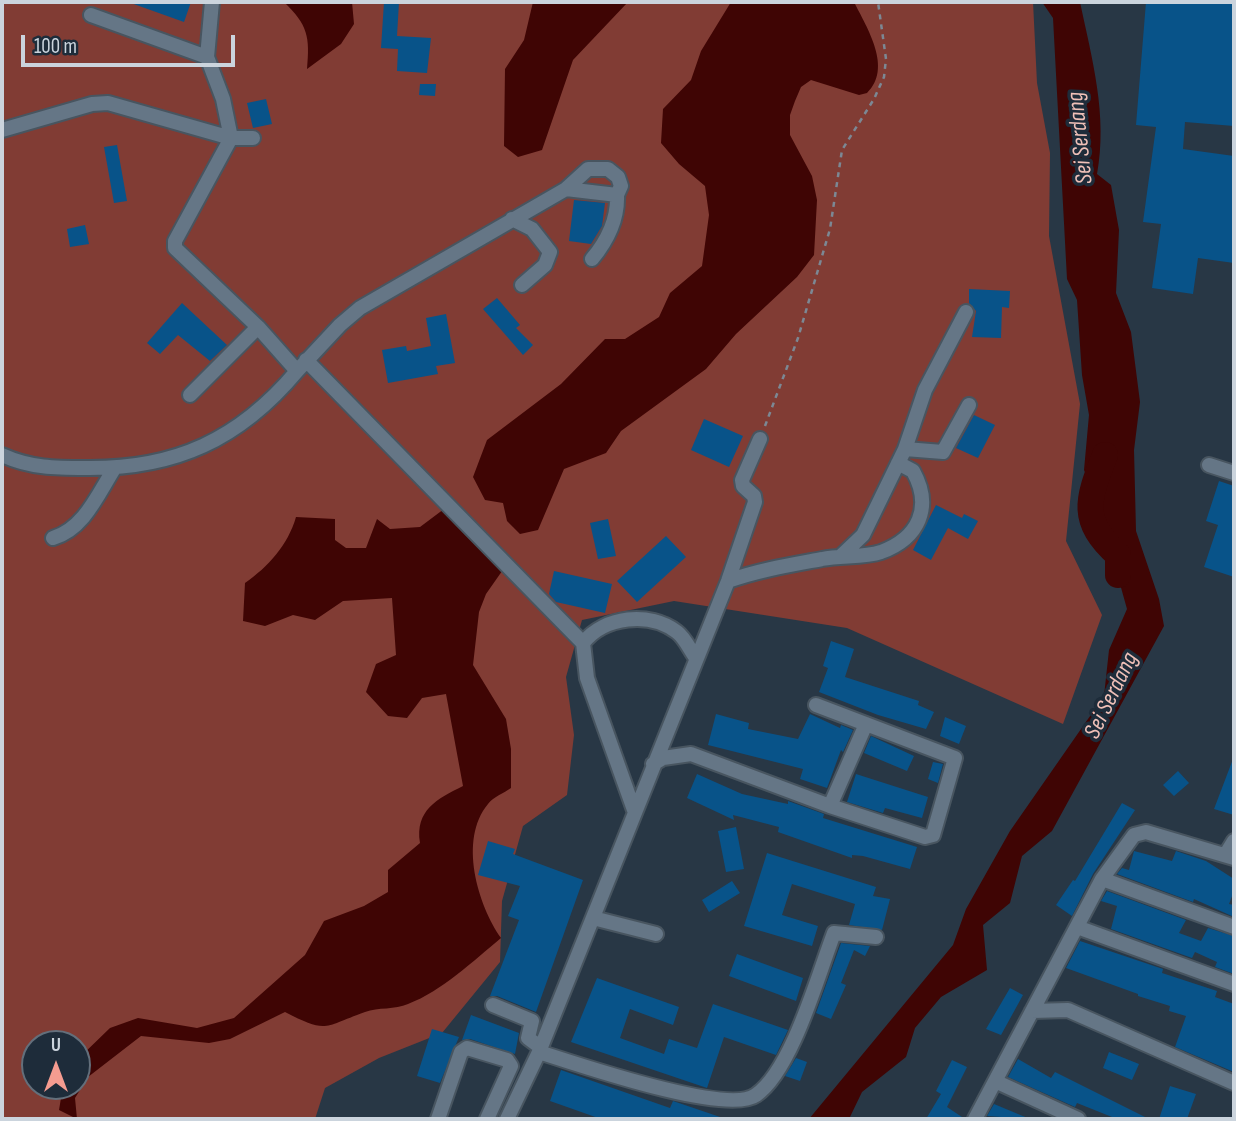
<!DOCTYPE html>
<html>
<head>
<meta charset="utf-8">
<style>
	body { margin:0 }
	#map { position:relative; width:1236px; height:1121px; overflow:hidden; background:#283745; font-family:"Sofia Sans Condensed",sans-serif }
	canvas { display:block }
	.frame { position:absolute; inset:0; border:4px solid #cbd4dd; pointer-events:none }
	.north { position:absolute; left:21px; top:1030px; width:70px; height:70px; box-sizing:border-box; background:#1e2c3a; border:2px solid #636f7b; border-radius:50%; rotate:0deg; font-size:19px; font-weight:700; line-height:28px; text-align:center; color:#cbd4dd }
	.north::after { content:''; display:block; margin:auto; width:24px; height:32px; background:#f59c90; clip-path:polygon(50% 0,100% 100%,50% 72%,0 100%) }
	.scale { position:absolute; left:21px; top:35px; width:214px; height:32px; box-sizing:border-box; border:4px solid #cbd4dd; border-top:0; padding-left:9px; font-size:21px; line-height:24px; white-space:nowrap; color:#cbd4dd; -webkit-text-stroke:5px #1e2c3a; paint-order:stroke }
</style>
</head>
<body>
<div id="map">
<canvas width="1236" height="1121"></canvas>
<div class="frame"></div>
<div class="north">U</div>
<div class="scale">100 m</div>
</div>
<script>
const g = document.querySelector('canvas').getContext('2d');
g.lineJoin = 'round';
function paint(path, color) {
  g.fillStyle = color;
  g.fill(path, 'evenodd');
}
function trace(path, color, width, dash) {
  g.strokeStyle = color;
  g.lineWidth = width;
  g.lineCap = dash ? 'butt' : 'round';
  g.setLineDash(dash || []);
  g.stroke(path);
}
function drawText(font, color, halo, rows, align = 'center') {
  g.font = font + ' "Sofia Sans Condensed",sans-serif';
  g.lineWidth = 7;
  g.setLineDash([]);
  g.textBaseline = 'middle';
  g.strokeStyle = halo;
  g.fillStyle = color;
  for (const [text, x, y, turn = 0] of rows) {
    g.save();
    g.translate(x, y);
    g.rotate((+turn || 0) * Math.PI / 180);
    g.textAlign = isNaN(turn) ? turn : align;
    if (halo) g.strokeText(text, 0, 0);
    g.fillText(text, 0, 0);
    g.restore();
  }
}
paint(new Path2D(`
	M2,2H1033L1037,83L1050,153L1049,236L1080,404L1066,541L1102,615L1063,724L847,628L674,601L582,620L566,677L574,735L567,795L523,826L502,901L500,962L442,1033L379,1058L325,1088L315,1119H2ZM35,1044H77V1086H35Z`), '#813c34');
paint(new Path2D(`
	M284,2H352L354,24L341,44L307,69C310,37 308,25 284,2Z
	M533,2H628L573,60L542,150L518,157L504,146L505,69L524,40Z
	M731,2H854C867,28 893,68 867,93L859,95L811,80L801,87L795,101L790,115V135L812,176L817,200L814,255L797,277L736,334L706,369L621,431L606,453L564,469L538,530L520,534L507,521L503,503L485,500L473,477L487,440L561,384L605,339H625L659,317L670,293L702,266L709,215L705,186L679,164L661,143L663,109L691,80L701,51Z
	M1042,2H1080C1092,59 1108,116 1097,174L1111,185L1119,230L1116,293L1131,332L1140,402L1134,450L1136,531L1159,599L1164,626L1052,831L1022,856L1010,903L983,925L987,970L941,997L915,1028L906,1057L862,1092L849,1119H809L953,945L966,909L1010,831L1104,696L1109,650L1127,609L1096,498L1084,470L1089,415L1082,375L1077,300L1067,279L1053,18Z
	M444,509L507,564L486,594L479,612L473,665L506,719L511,749V788C504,793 493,797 488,804C458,840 478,905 501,938C473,961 442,991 408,1004C395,1010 378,1007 365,1012C323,1027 328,1034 285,1012L230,1039L209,1043L141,1036L88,1077L75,1098L77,1119L59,1110L63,1086H77L79,1058L110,1028L138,1018L197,1028L234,1018L305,955L324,921L364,906L388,892V870L420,843C415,810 437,799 463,786L446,694L422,698L407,718L388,716L366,692L376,664L396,655L392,598L343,601L315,620L293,615L265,626L243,621L245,583C268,567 288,545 296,517L335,519V540L346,548H366L377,519L390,529L420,527Z`), '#3f0504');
trace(new Path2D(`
	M1105,455C1088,499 1079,520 1118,555V575`), '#3f0504', 26);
paint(new Path2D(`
	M128,2H191L184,22Z
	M384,2H399L397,36L431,38L427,73L397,71L398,49L381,48Z
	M1146,2H1234V126L1185,122L1183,149L1234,156V263L1198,258L1193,294L1152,288L1161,224L1143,222L1156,127L1136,125Z
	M420,84H436L435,96L419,95Z
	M266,99L272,124L253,128L247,103Z
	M117,145L127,201L114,203L104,147Z
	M574,200L605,203L602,226L591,244L569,241Z
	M85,225L89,244L70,247L67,229Z
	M969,289L1010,291L1009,308L1002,307L1001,338L972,337L976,311L969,303Z
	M497,298L520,325L516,328L533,345L523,355L483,309Z
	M182,303L227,345L210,361L178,335L160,354L147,343Z
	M446,314L455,363L436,366L438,374L388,383L382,350L406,346L407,351L431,346L426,318Z
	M974,415L995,425L978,458L956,448Z
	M704,419L743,436L729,467L691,450Z
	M1219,481L1234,486V577L1204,567L1218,525L1206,521Z
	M936,505L962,518L964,514L978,521L968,539L948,528L931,560L913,550Z
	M608,519L616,556L598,559L590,523Z
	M666,536L686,557L637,602L617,581Z
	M554,571L612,584L605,613L556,602L549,594Z
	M831,641L854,649L845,677L919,701L918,705L934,712L926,729L878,715L819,692L828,668L823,666Z
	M716,714L749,723L748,729L798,739L810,714L840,728L841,725L853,730L843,752L841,750L827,788L800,779L803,769L708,745Z
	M945,717L966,726L959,744L940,736Z
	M871,736L914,756L907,771L864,753Z
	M1233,759L1234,760V815L1214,809Z
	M933,762L943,764L938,783L928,779Z
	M1178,771L1189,783L1174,796L1163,785Z
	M697,774L742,794L788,804V801L824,814L823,818L917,847L910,869L863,856L852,855V858L778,832L779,827L733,815L734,820L687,798Z
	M856,774L928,797L922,818L885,808L883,813L847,802Z
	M1122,803L1135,810L1093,874L1072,916L1056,905L1073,880L1075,881Z
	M736,827L744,869L726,872L718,831Z
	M488,841L515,849L513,854L583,880L536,1012L497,996H490L519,920L508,916L520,886L478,875Z
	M1134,851L1172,861L1176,851L1206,861L1234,879V891L1229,904L1234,905V917L1194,899L1193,902L1117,874L1122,868L1129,870Z
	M767,853L876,887L873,896L890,899L882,930L849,925L855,904L792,884L782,915L818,926L812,946L744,926Z
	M732,881L740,893L709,912L702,900Z
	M1107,891L1186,920L1179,933L1201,941L1208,928L1234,936V974L1215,967L1217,962L1195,952L1192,958L1111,929L1117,906L1101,901Z
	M1080,941L1163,969L1162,973L1217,991L1215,997L1234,1004V1072L1175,1047L1186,1016L1169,1011L1170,1006L1138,996V994L1066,968Z
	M841,943L870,946L865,956L854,950L841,983L846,985L831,1019L816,1013Z
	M737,954L803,978L796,1001L729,976Z
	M597,978L679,1007L673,1025L630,1009L620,1038L664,1054L669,1039L697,1048L713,1004L788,1030L776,1055L724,1037L707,1088L571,1042Z
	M1010,988L1023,995L1001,1035L986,1029Z
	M471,1015L519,1033L515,1054L470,1039L462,1040Z
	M432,1029L459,1037L440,1083L417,1076Z
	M1109,1052L1139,1064L1132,1080L1103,1068Z
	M796,1058L807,1062L800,1081L785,1076Z
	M1018,1059L1051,1078L1055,1072L1149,1119H1117L1077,1103L1075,1107L1008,1077Z
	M952,1060L967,1067L947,1107L965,1119H926L941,1094L936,1091Z
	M561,1070L670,1108L673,1101L726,1119H601L550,1101Z
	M1170,1086L1196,1094L1187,1119H1159Z
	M994,1104L1030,1119L987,1116Z`), '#085389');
const minor = new Path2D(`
	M91,15L207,57L212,2
	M207,57L223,99L231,138L175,241V248L258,327
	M2,130L92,104L108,103L231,138H253
	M512,219L532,229L550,252L545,265L522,285
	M592,259C607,241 618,219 617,195
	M306,360L583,643
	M297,371L340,325L360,308L566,189L588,169H608L618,177L621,186L617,195L566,189
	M905,449L943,452L969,405
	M2,455C30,468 56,468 86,468C175,469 239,440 297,371L258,327L190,395
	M1209,465L1234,473
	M53,538C84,529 98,494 114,469
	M842,555L863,535L905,449L925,390L966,312
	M728,581C759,570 790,565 822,559C841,555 863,558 881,552C919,538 933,507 913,471L898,463
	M653,764L663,758L691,754L830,806L925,837L933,835L955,758L816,705
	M830,806L866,724
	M634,810L587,678L583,643C604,616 650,611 677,632C685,638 690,650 696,658
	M1226,854L1234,841
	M1102,879L1234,927
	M593,918L656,934
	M1077,927L1234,984
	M493,1005L532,1021L528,1038L540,1047
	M1032,1011L1068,1010L1234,1083
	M539,1052C577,1064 727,1116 756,1095C792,1070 818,975 834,933L876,937
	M997,1082L1078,1119
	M438,1119L461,1052L467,1048L507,1060L511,1066L487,1119
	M507,1119L539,1052L728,581L755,502L754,496L743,486L742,480L760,439
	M975,1119L1102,879L1134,835L1146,832L1234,858`);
trace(minor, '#485560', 18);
trace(new Path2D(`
	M765,426L798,338L830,229L842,150L874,99L884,77L886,59L878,2`), '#7c8894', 2.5, [5, 5]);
trace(minor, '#657686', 14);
drawText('italic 24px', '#efc0b8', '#1e2c3a', [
	["Sei Serdang",1081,138,-96],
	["Sei Serdang",1112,696,-64]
]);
</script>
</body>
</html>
